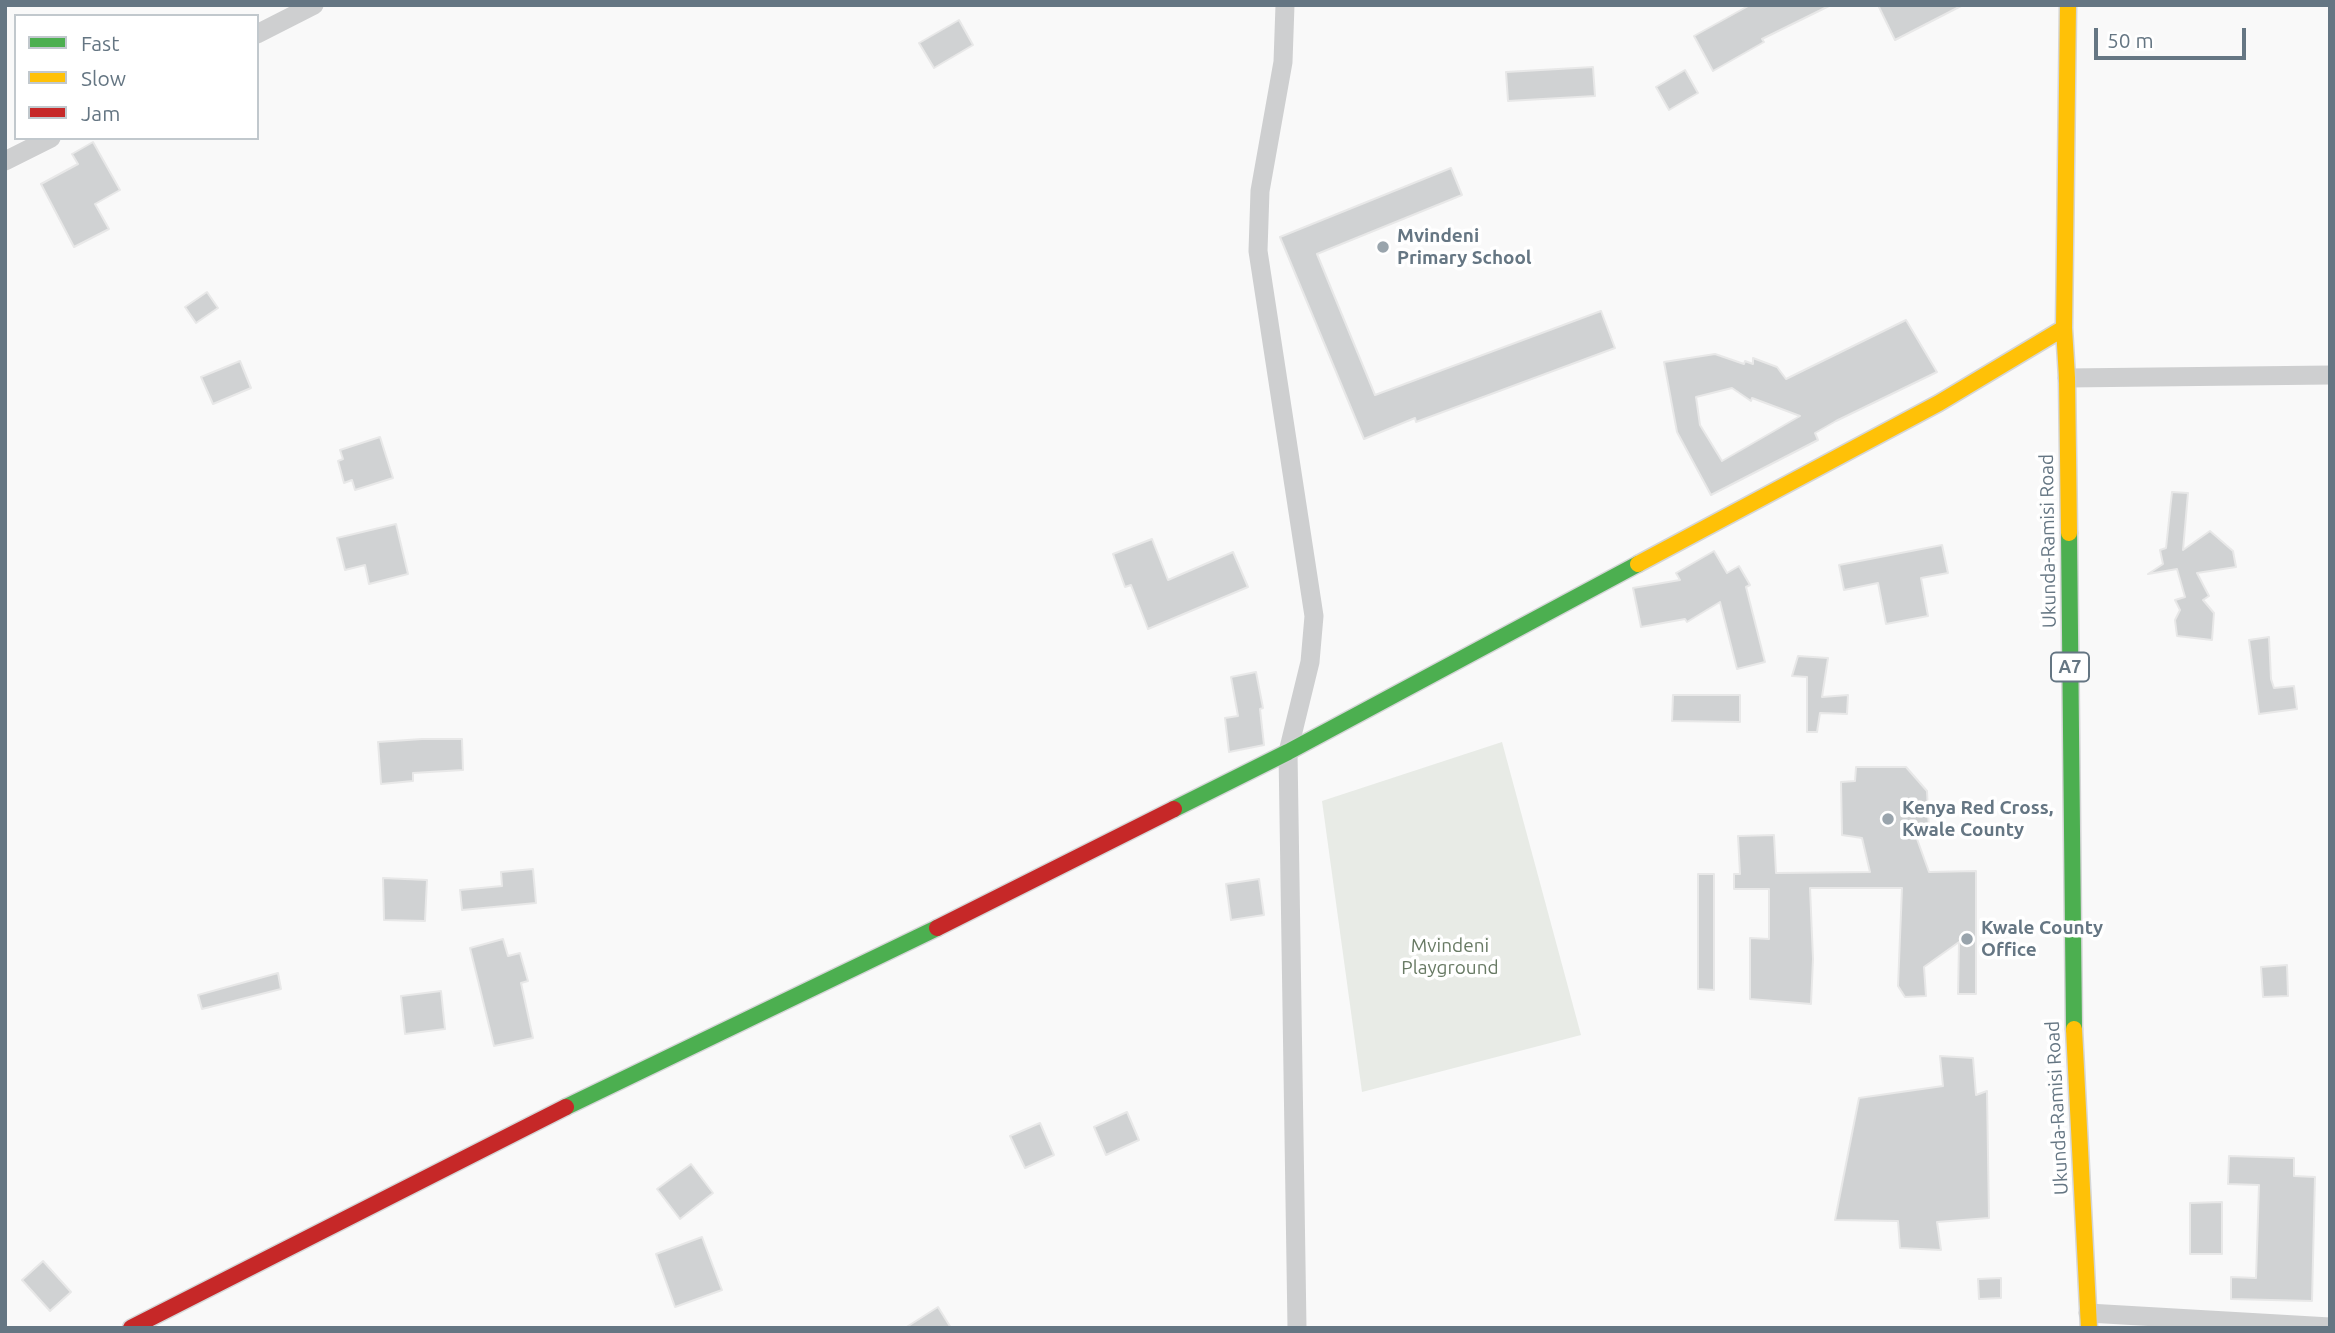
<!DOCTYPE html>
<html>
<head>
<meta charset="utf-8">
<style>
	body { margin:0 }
	#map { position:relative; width:2335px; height:1333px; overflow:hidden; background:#f9f9f9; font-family:Ubuntu,sans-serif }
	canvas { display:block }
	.frame { position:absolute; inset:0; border:7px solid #657683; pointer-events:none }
	.legend { position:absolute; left:14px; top:14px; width:245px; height:126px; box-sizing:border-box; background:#fff; border:2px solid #c1c8cd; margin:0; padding:9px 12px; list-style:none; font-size:21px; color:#657683 }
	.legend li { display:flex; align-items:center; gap:14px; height:35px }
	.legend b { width:35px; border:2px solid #c1c8cd }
	.scale { position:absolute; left:2094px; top:28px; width:152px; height:32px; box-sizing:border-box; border:4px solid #657683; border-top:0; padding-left:9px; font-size:21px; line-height:24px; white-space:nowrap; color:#657683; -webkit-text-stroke:5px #fff; paint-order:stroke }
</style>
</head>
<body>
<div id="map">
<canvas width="2335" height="1333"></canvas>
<div class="frame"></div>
<ul class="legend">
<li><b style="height:9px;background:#4caf50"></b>Fast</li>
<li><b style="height:9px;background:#ffc107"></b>Slow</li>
<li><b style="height:9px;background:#c62828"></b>Jam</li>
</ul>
<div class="scale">50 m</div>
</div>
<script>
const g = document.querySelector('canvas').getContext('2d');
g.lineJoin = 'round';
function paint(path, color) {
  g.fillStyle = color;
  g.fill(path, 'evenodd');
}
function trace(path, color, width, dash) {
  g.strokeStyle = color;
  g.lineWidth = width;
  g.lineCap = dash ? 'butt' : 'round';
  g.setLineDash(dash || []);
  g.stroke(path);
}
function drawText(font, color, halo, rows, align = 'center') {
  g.font = font + ' Ubuntu,sans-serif';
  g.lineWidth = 7;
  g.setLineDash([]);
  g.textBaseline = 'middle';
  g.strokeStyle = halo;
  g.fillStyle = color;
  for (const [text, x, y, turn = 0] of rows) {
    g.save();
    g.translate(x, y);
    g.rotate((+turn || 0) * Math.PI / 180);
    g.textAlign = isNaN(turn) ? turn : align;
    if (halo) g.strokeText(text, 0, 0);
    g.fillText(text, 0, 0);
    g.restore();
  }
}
paint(new Path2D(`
	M1502,742L1581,1035L1362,1092L1322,801Z`), '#e8ebe6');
const building = new Path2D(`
	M1750,5H1831L1762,39L1764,42L1713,71L1694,36Z
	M1878,5H1963L1895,40Z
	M959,20L973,45L934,68L919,43Z
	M1593,67L1595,96L1508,101L1506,72Z
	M1685,70L1698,93L1669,110L1656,87Z
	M93,142L120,190L95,204L109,229L74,247L41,184L78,164L72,154Z
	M1451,168L1462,195L1317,254L1375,395L1601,311L1615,348L1416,422L1415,418L1364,439L1280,237Z
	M207,292L218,308L196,323L185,307Z
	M1906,320L1937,372L1836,421L1815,433L1818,440L1711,495L1677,432L1664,362L1715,354L1744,364L1745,361L1753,364V358L1777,367L1786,379ZM1732,388L1751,401L1752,398L1800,416L1722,461L1700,425L1696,397Z
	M240,361L251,388L213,404L201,377Z
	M380,437L393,478L355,490L352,480L344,483L338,461L343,459L340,450Z
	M2172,492L2188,493L2183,550L2210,531L2233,551L2236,567L2197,573L2209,596L2203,600L2214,613L2212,640L2177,636L2175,620L2180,610L2175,600L2185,597L2177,569L2148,574L2163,564L2160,550L2166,548Z
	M396,524L408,574L369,584L365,565L345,570L337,538Z
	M1152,539L1168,580L1233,552L1248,587L1148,629L1131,585L1125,587L1113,554Z
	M1942,545L1948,573L1921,578L1928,616L1886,624L1878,583L1844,590L1839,565Z
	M1714,551L1727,573L1739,566L1750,585L1746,587L1765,662L1737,669L1720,602L1687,622L1685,619L1641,627L1633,588L1680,580L1676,573Z
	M2269,637L2271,679L2274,688L2294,686L2297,709L2259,714L2249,640Z
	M1798,656L1828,658L1822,697L1848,695L1847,714L1820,713L1817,732H1807V677L1792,676Z
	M1256,672L1263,708L1260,709L1264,745L1229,752L1225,718L1238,716L1231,677Z
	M1673,695H1740V722L1672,721Z
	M422,739H462L463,770L413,773V781L381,784L378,742Z
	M1856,767H1906L1927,791L1929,830L1913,828L1929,872L1976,871V994H1958L1959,942L1924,967L1926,996L1905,997L1898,986L1902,888H1810L1813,959L1811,1004L1750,999V938L1769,939V889H1734V874H1740L1738,836L1774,835L1776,873L1870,872L1862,838L1842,835L1841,782L1855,781Z
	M533,869L536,903L462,910L460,890L502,886L501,872Z
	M1698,874H1714V990L1698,989Z
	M383,878L427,880L425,921L384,920Z
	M1259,879L1264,915L1231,920L1226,884Z
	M503,939L508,956L520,953L528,981L521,983L533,1038L494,1046L470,948Z
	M2287,965L2288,996L2263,997L2261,967Z
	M278,973L281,989L202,1009L198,995Z
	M441,991L445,1029L405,1034L401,996Z
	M1940,1056L1973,1058L1976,1095L1987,1091L1989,1218L1937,1222L1941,1250L1900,1248L1898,1221L1835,1220L1859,1098L1943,1086Z
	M1127,1112L1139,1140L1106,1155L1094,1127Z
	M1040,1123L1054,1155L1025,1168L1010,1136Z
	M2229,1156L2294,1158V1176L2315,1177L2312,1301L2231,1299V1277L2256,1278L2259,1185L2228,1184Z
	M691,1164L713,1193L680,1219L657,1189Z
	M2222,1202V1254H2190V1203Z
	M702,1237L722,1290L675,1307L656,1254Z
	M43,1261L71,1292L50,1311L22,1280Z
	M2001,1278V1298L1979,1299L1978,1279Z
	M938,1307L951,1328H905Z`);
paint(building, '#d0d2d3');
trace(building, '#e8e8e8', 2);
const fast = new Path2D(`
	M2069,533L2074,1029
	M1174,809L1288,752L1638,564
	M566,1107L937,928`);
const slow = new Path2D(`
	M2068,5L2064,328L2067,378L2069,533
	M1638,564L1939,403L2064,328
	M2074,1029L2089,1328`);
const jam = new Path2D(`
	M937,928L1174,809
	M131,1328L566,1107`);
trace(fast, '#d5d6d7', 19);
trace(slow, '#d5d6d7', 19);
trace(jam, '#d5d6d7', 19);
trace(new Path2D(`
	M1285,5L1283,62L1260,191L1258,251L1314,616L1310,662L1288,752L1297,1328
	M257,34L314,5
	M5,161L51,138
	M2067,378L2330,375
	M2088,1313L2330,1327`), '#cecfd0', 19);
trace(fast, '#4caf50', 16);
trace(slow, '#ffc107', 16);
trace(jam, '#c62828', 16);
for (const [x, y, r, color] of [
	[1383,247,7,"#99a4ac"],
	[1888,819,7,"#99a4ac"],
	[1967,939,7,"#99a4ac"]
]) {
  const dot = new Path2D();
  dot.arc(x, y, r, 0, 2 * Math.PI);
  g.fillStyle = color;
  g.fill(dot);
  trace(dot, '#fff', 2.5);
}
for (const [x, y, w] of [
	[2070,667,38]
]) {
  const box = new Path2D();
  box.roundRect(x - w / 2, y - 14.5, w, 29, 5);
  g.fillStyle = '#fff';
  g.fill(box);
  trace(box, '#657683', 2);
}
drawText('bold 18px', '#657683', null, [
	["A7",2070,667]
]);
drawText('bold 19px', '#657683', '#fff', [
	["Mvindeni",1397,236],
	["Primary School",1397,258],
	["Kenya Red Cross,",1902,808],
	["Kwale County",1902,830],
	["Kwale County",1981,928],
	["Office",1981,950]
], 'left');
drawText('19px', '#657683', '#fff', [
	["Ukunda-Ramisi Road",2048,541,-91],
	["Ukunda-Ramisi Road",2057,1108,-93]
]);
drawText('19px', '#687a64', '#fff', [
	["Mvindeni",1450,946],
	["Playground",1450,968]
]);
</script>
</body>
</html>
